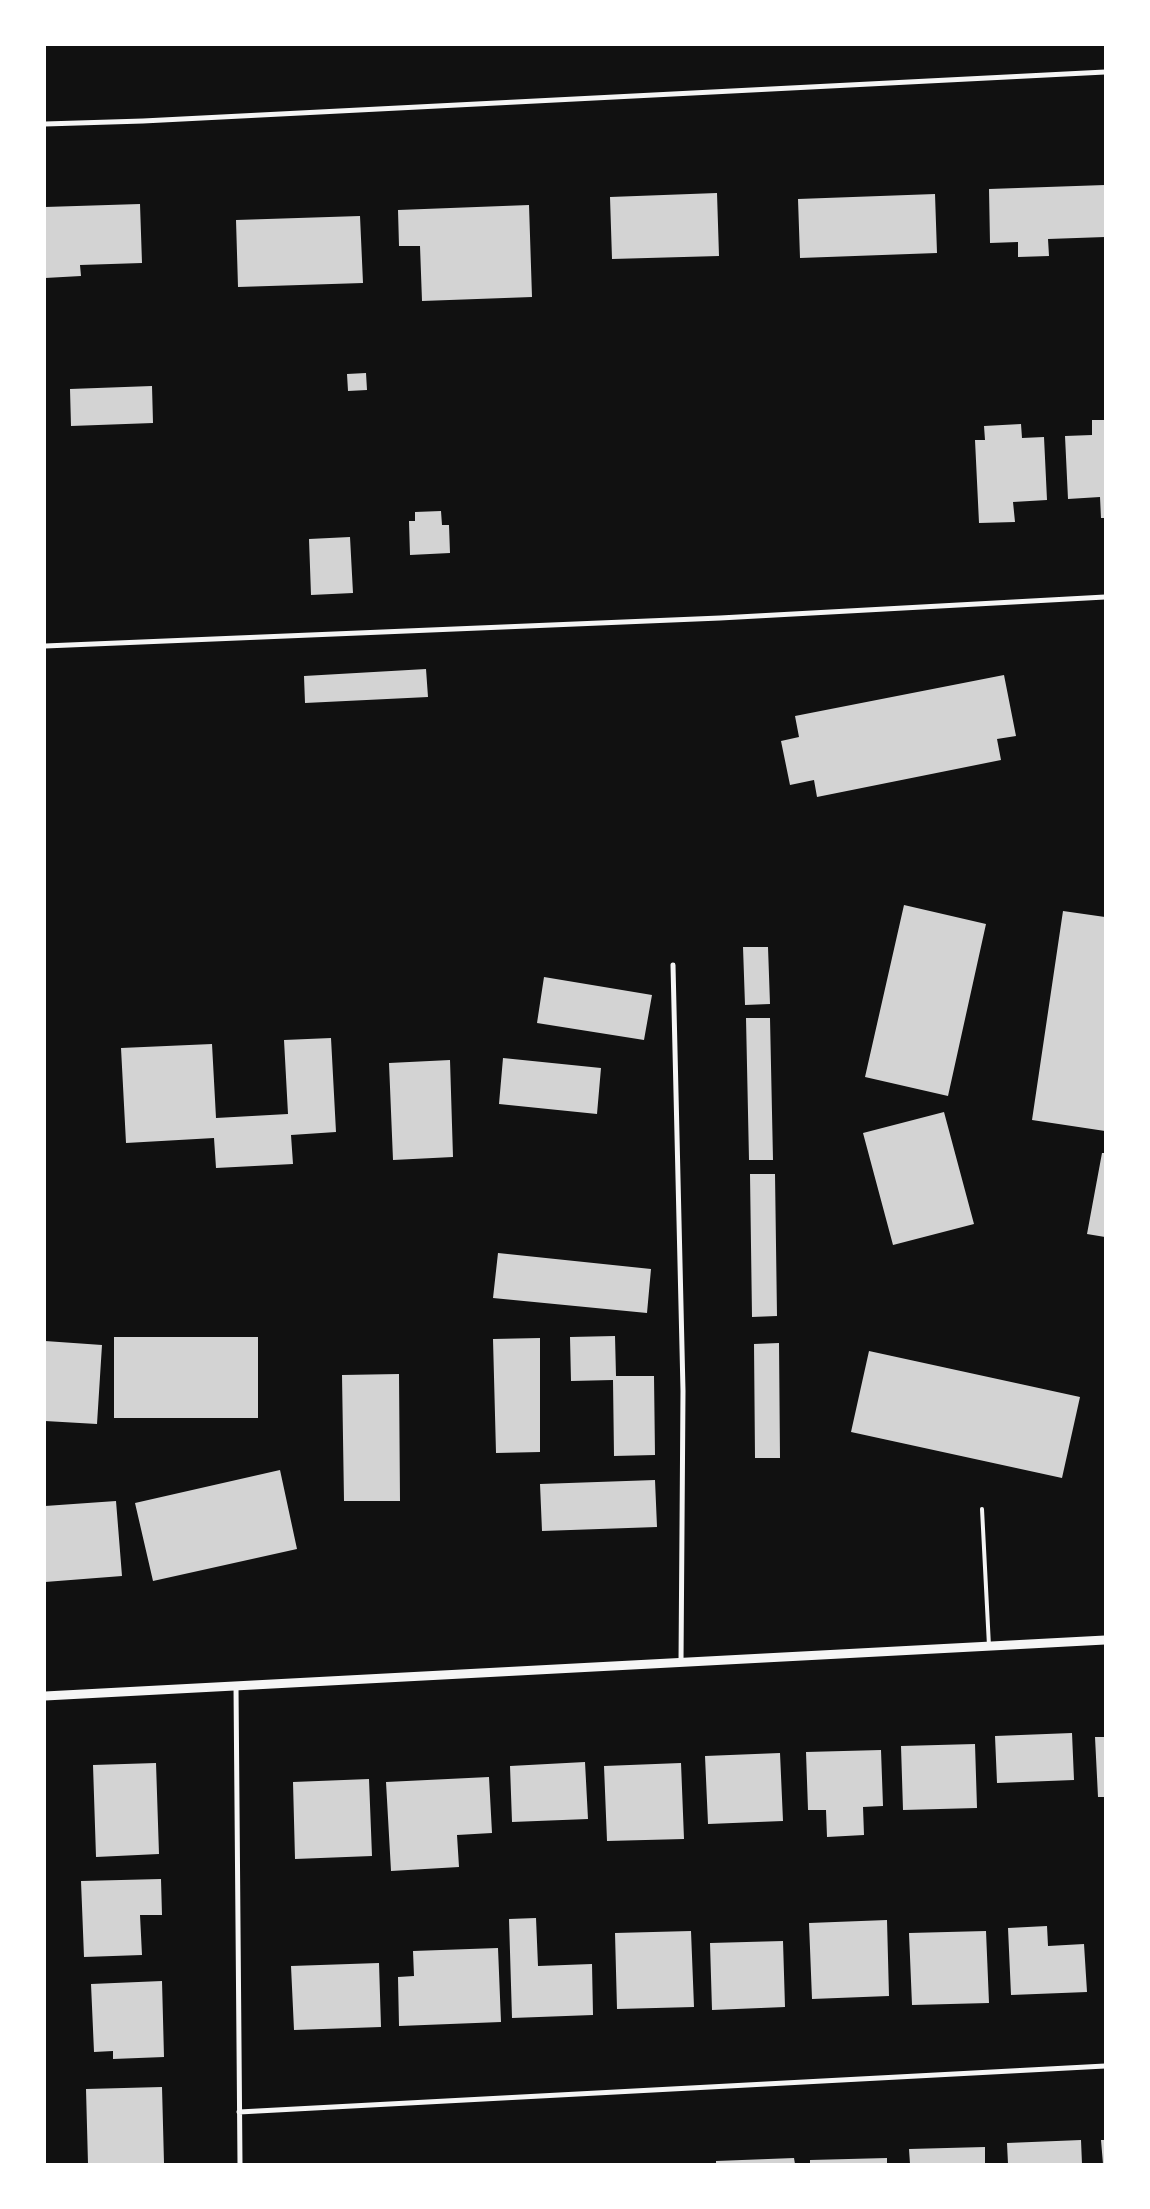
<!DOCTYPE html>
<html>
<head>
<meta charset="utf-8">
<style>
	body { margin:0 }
	#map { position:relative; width:1150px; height:2209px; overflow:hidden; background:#111; font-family:"DejaVu Sans",sans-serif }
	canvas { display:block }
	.frame { position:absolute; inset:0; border:46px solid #fff; pointer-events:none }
</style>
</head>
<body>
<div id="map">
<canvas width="1150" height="2209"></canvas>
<div class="frame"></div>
</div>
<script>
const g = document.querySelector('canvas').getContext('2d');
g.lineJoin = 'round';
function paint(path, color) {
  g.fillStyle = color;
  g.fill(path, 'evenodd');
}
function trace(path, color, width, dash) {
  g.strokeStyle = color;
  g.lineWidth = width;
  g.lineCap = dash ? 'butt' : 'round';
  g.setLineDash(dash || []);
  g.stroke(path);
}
paint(new Path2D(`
	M1105,185V237L1048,239L1049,256L1018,257V242L990,243L989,189Z
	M717,193L719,256L612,259L610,197Z
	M935,194L937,253L800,258L798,199Z
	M140,204L142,263L80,265L81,276L45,278V207Z
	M529,205L532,297L422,301L420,246H399L398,210Z
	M360,216L363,283L238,287L236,220Z
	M366,373L367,390L348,391L347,374Z
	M152,386L153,423L71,426L70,389Z
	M1092,420H1105V518H1101L1100,497L1068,499L1065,436L1092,435Z
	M1021,424L1022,438L1044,437L1047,500L1013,502L1015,522L979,523L975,440H985L984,426Z
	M441,511L442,525H449L450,553L410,555L409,521H415V512Z
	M350,537L353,593L311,595L309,539Z
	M426,669L428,697L305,703L304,676Z
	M1004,675L1016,736L997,739L1001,760L817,797L814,780L790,785L781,741L799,737L795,716Z
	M904,905L986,924L948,1096L865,1077Z
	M1063,911L1105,917V1131L1032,1120Z
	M743,947H768L770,1004L745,1005Z
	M544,977L652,995L644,1040L537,1023Z
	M746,1018H770L773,1160H749Z
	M331,1038L336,1132L291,1135L293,1164L216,1168L214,1138L126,1143L121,1048L212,1044L216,1118L288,1114L284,1040Z
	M503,1058L601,1068L597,1114L499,1104Z
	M450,1060L453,1157L393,1160L389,1063Z
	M944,1112L974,1224L893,1245L863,1133Z
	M1102,1153H1105V1237L1087,1234Z
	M750,1174H775L777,1316L752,1317Z
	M498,1253L651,1269L647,1313L493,1298Z
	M615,1336L616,1376H654L655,1455L614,1456L613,1380L571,1381L570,1337Z
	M114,1337H258V1418H114Z
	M540,1338V1452L496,1453L493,1339Z
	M45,1341L102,1345L97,1424L45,1421Z
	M779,1343L780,1458H755L754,1344Z
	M869,1351L1080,1397L1062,1478L851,1432Z
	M399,1374L400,1501H344L342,1375Z
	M280,1470L297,1549L153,1581L135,1503Z
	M655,1480L657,1527L542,1531L540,1484Z
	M116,1501L122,1576L45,1582V1506Z
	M1072,1733L1074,1780L997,1783L995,1736Z
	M1095,1737H1105V1797H1098Z
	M975,1744L977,1808L903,1810L901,1746Z
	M881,1750L883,1806L863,1807L864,1835L827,1837L826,1810H808L806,1752Z
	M780,1753L783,1821L708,1824L705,1756Z
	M585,1762L588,1819L512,1822L510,1766Z
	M156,1763L159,1854L96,1857L93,1765Z
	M681,1763L684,1839L607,1841L604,1766Z
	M489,1777L492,1833L457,1835L459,1867L391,1871L386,1782Z
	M369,1779L372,1856L295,1859L293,1782Z
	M161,1879L162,1915H140L142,1955L84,1957L81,1881Z
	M536,1918L538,1966L592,1964L593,2015L512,2018L509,1919Z
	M887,1920L889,1996L812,1999L809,1923Z
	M1047,1926L1048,1946L1084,1944L1087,1992L1011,1995L1008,1928Z
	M691,1931L694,2007L617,2009L615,1933Z
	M986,1931L989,2003L912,2005L909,1933Z
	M783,1941L785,2007L712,2010L710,1943Z
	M498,1948L501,2022L399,2026L398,1977L414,1976L413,1951Z
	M379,1963L381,2027L294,2030L291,1966Z
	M162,1981L164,2057L113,2059V2051L94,2052L91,1984Z
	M162,2087L164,2163L88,2164L86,2089Z
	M1081,2140L1082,2164H1008L1007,2143Z
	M1101,2140H1105V2164H1103Z
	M985,2147V2164H910L909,2149Z
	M794,2158L795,2164H716V2161Z
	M887,2158V2164H810V2160Z`), '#d3d3d3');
trace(new Path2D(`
	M982,1509L989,1646`), '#f5f5f5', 4);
trace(new Path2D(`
	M45,124L143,121L1105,72
	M45,646L720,618L1105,597
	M673,965L683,1391L681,1662
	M236,1686L240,2164
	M239,2112L1105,2066`), '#f5f5f5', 5);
trace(new Path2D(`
	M45,1696L1105,1640`), '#f5f5f5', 9);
</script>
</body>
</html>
